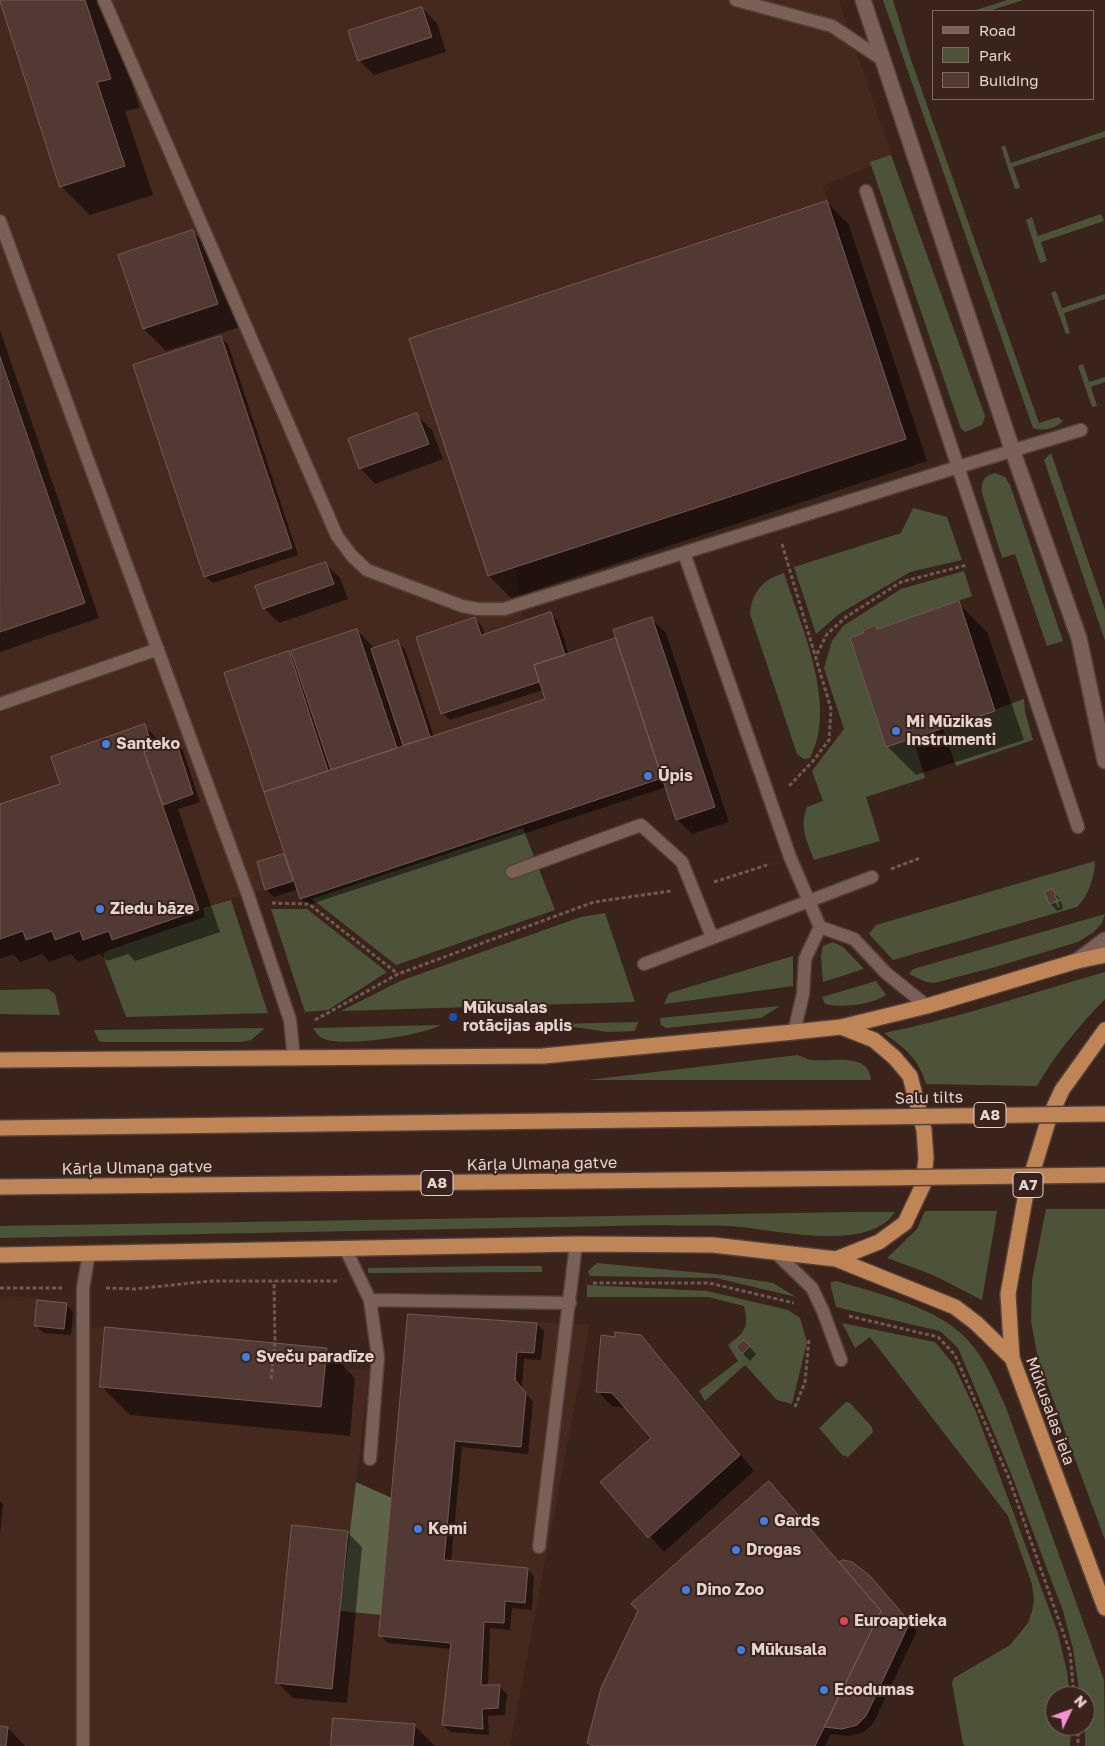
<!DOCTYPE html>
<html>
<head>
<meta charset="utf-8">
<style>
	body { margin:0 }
	#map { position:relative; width:1105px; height:1746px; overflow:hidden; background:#3a231b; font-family:"Golos Text",sans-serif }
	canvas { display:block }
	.legend { position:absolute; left:932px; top:10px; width:162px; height:90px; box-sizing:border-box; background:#3a231b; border:1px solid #7e6963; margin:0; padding:6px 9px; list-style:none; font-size:15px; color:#e3d3ce }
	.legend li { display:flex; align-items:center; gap:10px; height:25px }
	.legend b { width:25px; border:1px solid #7e6963 }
	.north { position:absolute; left:1045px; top:1686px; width:50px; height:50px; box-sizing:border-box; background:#3a231b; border:1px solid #7e6963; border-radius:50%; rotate:48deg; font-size:14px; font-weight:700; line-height:20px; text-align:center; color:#e3d3ce }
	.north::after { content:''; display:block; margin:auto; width:18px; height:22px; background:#f590d1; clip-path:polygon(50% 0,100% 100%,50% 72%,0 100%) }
</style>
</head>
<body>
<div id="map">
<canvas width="1105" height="1746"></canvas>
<ul class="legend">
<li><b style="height:6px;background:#7a6056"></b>Road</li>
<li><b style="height:14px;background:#4d5338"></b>Park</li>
<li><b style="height:14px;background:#523933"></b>Building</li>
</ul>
<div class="north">N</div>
</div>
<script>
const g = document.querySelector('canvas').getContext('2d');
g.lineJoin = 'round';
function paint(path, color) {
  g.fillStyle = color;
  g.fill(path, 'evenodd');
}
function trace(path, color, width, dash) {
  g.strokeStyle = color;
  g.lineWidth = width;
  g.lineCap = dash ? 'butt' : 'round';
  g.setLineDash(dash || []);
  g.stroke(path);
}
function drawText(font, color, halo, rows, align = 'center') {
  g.font = font + ' "Golos Text",sans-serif';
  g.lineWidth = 4;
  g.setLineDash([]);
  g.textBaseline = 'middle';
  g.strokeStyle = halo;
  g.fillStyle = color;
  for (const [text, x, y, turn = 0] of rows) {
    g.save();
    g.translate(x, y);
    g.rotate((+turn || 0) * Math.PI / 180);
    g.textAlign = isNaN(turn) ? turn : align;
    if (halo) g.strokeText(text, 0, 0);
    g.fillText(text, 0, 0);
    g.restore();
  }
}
paint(new Path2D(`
	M0,0H839L892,157L823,186L906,439L515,569L523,619L551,612L565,655L616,638L622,780L203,908L0,918Z
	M15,1296L67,1303L65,1329L105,1327L327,1348L325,1368L370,1369L340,1611L381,1615L408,1314L590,1325L510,1746H0V1297Z`), '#46291e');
paint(new Path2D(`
	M883,0H893L910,57L1039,423L1058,417L1063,421C1057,428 1042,432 1033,428Z
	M1007,0H1023L989,11H973Z
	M1105,131V137L1013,167L1020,188L1015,189L1001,147L1005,145L1011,163Z
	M891,155L985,416L982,425L965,432L961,429L870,162Z
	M1101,214L1104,221L1041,242L1047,261L1040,263L1026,220L1032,217L1038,236Z
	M1056,291L1062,308L1105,294V299L1064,313L1070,333L1066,334L1051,293Z
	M1083,364L1089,382L1105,377V382L1091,387L1097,406L1092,407L1078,366Z
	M1051,453L1105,610V641L1044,460Z
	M995,473L1005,477L1010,485L1063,641L1047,646L1015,554L1002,558L982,493C981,482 983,476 995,473Z
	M913,508L947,517L962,560L910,572L839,614L816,634L794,567L901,533Z
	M964,571L972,596L877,629L875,625L863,629L864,633L850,638L886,747L913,738L925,778L866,797L880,841L814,860C807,841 799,826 807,807L823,801L812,771L844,729L824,668L832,641L843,626L901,589Z
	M784,573C801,627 838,705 810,758L804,759L797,754L750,614C752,591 764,579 784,573Z
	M1024,699L1025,712L1033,740L956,766L943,728Z
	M523,828L555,910L396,965L312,899Z
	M1095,861C1095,877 1088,896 1077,907L893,960L869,934L876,925Z
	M231,900L268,1013L126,1017L103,955L106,951L205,917L203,908Z
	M271,909H307L387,972L328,1010L305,1012Z
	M605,913L635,1002L341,1011L400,981L581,917Z
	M1105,914L1102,923L1094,932L1078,942L992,968L934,983L926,982L909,974L913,969Z
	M833,942L843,947L864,969L823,982L821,956L823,946Z
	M793,956V986L664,1004L669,993Z
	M1105,972V999C1079,1026 1056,1053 1037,1086L926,1084C918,1057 905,1049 884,1033C959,1018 1031,993 1105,972Z
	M876,981L886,995C871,1005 842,1008 825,1004L822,997Z
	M48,989L55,994L60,1015L0,1014V990Z
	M780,1006L761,1018L666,1028L661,1025L660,1018Z
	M638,1022L635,1031L608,1032L553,1024Z
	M441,1025C420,1036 349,1046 327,1040C320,1038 316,1033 313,1028Z
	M265,1028L251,1040L240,1042H104L99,1041L94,1030Z
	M798,1055C803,1057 808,1060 813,1060C832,1062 869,1052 871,1080H588Z
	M1046,1209H1105V1540L1038,1359L1031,1321L1032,1280Z
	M925,1211H997L982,1300L933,1275L887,1258L917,1229Z
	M853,1212H895C868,1254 773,1229 731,1226C708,1225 685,1226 662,1225L0,1238V1226Z
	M597,1263L724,1275L773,1283L796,1297L716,1278L590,1276L588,1271Z
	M497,1266H542V1272L368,1273V1268Z
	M836,1281C877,1293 945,1309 972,1345C987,1363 995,1384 1005,1405L1104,1680L1105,1746H1085V1696H1080L1073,1649L1063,1611L1010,1471L958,1348L940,1331L836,1307L831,1287V1282Z
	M587,1285L707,1291L788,1310L800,1318L807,1342L792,1404L777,1400L745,1365L705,1401L699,1391L738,1361L728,1345C745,1332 749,1328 744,1306L708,1297H587Z
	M842,1323L935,1342L954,1365L976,1412L1058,1633L1067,1672L1070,1696H1055V1726H1071L1070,1746H965L963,1744L952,1683L954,1678L1010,1645L1028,1623L1032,1611L1034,1600L1032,1584L1008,1516L870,1337L855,1348Z
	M846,1402L850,1403L872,1427L873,1432L848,1457L842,1455L819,1428Z`), '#4d5338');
paint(new Path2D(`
	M356,1482L392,1498L381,1615L340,1611Z`), '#5d6447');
paint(new Path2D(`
	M1,0H104L140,108L125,111L153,195L90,215L61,186Z
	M422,8L437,23L446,52L374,75L359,60Z
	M827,202L849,225L927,461L511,598L489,576L411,339Z
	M193,232L215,254L240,327L166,351L144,329Z
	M0,330L99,618L0,652Z
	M220,337L228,344L298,555L213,583L205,576Z
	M417,415L432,430L443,459L375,484L360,468Z
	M325,563L340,578L348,599L279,623L264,608Z
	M958,603L987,632L1024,740L916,775L887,746L866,634L875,627L878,630Z
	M550,613L558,621L569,655L617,639L651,618L666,633L729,822L692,834L677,819L666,787L308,905L301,898L298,889L274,897L266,889L258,863L286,854L288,653L296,661L357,630L375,649L397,642L405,649L434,737L546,699L543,690L450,720L442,713L475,619L482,626L485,635Z
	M144,726L165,746L175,743L183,750L200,802L178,809L220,932L135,961L128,954L107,961L100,954L78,962L71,954L49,962L42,954L20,962L13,954L0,959V806L62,785Z
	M1052,891L1060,899L1054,898L1053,904L1056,903L1058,908L1060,907L1058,902L1061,901L1063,909L1057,911L1050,903Z
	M66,1304L73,1312L71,1335L44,1333L36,1326Z
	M409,1315L537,1324L544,1331L541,1360L524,1359L522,1388L533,1402L528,1454L462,1447L451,1562L527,1569L534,1576L532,1610L512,1608L510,1630L490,1628L488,1686H499L507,1694L505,1715L488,1716L489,1735L451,1732L443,1725L452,1649L388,1643L380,1635Z
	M640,1336L656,1352L754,1471L664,1552L602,1482L652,1439L626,1408L612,1406L597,1391L616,1338Z
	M744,1341L756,1354L750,1361L737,1348Z
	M326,1349L355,1378L350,1436L130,1415L101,1386Z
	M776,1490L840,1563L876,1584L917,1631L873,1724L864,1732L850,1736L831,1734L825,1746H592L588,1742Z
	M0,1501L3,1504L0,1536Z
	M347,1532L362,1547L347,1703L293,1698L278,1683Z
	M414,1725L435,1746H332Z
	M0,1728H8L25,1746H0Z`), '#0007');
const building = new Path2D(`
	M0,0H85L111,79L97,82L125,166L60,187Z
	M422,7L432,37L358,61L348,31Z
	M827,201L906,439L488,576L409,339Z
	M193,230L218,304L143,329L118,255Z
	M221,336L292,548L204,577L133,365Z
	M0,357L85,603L0,632Z
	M417,413L429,444L359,469L348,439Z
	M326,562L334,584L263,609L255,586Z
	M959,601L995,711L886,747L850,638L864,633L863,630L876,625L877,629Z
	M551,612L565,655L534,665L539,682L441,714L416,637L475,617L481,635Z
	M652,617L715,807L676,820L613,630Z
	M357,629L397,748L331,770L291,651Z
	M616,638L662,778L300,899L264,792L545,699L534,665Z
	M398,640L430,737L403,745L371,649Z
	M289,651L328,771L264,792L224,673Z
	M145,724L153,749L144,752L199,910L112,940L109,931L83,940L80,931L55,940L52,931L26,940L23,931L0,939V804L60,784L51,757Z
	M176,741L193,794L163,805L144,752Z
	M284,854L293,881L265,890L257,862Z
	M1053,889L1057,901L1049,904L1045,892Z
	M37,1300L67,1303L64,1329L35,1326Z
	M408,1314L537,1323L534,1353L517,1352L515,1380L526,1393L521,1447L455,1441L444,1560L528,1568L525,1603L505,1601L504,1623L484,1622L481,1685H500L498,1708L482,1709L483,1729L442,1725L451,1643L379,1636Z
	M105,1327L327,1348L321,1407L100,1387Z
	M615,1332L641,1335L740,1455L648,1538L600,1482L651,1438L612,1393L596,1392L601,1335L615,1337Z
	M744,1340L750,1346L742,1354L736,1347Z
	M769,1481L881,1611L815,1746H594L587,1743L601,1688L638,1611L631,1604Z
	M292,1525L348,1531L332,1689L276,1683Z
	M843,1560L852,1562L869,1575L910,1622L866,1716L857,1725L842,1729L824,1727L881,1611L839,1562Z
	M333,1718L415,1724L413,1746H331Z
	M0,1726L8,1727L6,1746H0Z`);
paint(building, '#523933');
trace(building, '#755a53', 1);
const lane = new Path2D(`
	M104,0L337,536L352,556L367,570L462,606L478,609H504L958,467L1081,430
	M736,0L832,26L883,60
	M866,191L1078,827
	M0,221L248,895L290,1020L294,1059
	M684,553L790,857L820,927L805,959L803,994L794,1032
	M0,704L158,649
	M512,872L641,825L682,862L712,937
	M820,927L854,939L886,973L927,1006
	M644,964L872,877
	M345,1248L370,1300L378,1357L370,1459
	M775,1252L812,1288L823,1311L841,1360
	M370,1300L570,1303
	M539,1547L576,1244
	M83,1746V1288L89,1253`);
const street = new Path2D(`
	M863,0L1013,452L1079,638L1105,761
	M1077,961L1105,940`);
const highway = new Path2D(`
	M1105,1030L1062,1090L1049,1118L1026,1193L1008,1294L1012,1358L1105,1608
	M0,1060L543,1056L794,1032L841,1027L927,1006L1077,961L1105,955
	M0,1128L874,1117
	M0,1187L874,1178
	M0,1255L576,1244L713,1245L836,1259L955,1307L976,1323L1012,1358
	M836,1259L879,1242L905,1223L923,1185L926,1158L924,1130L910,1076L895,1058L874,1040L841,1027`);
trace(lane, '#534039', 15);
trace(street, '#534039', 18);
trace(highway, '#534039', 18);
trace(new Path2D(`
	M782,544L831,709L829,740L813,761L788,787
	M817,654L827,634L846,617L901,582L967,565
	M891,869L920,858
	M714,882L770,864
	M272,903L309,904L398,974
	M315,1020L398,974L594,902L671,891
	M593,1283H709L794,1303
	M0,1288H62
	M106,1288L135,1289L210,1281H337
	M849,1316L938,1337L955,1355L1008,1476L1070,1652L1074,1696
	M271,1379L275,1343L274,1281
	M795,1407L805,1382L809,1339
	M1078,1726V1746`), '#6f5a53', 3, [4, 2.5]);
trace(lane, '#7a6056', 12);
trace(street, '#7a6056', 15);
trace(highway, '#bf8557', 15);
const highwayBridge = new Path2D(`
	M874,1117L1105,1114
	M874,1178L1105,1175`);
trace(highwayBridge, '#534039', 18, []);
trace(highwayBridge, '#bf8557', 15);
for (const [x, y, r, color] of [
	[896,731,5,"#3f7fe0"],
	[106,744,5,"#3f7fe0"],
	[648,776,5,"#3f7fe0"],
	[100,909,5,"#3f7fe0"],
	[453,1017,5,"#1a4fb4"],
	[246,1357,5,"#3f7fe0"],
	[764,1521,5,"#3f7fe0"],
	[418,1529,5,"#3f7fe0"],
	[736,1550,5,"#3f7fe0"],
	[686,1590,5,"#3f7fe0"],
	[844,1621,5,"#e0444e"],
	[741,1650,5,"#3f7fe0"],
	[824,1690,5,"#3f7fe0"]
]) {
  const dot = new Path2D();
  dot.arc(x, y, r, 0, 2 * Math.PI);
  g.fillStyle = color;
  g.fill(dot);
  trace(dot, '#3a231b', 2);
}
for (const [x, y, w] of [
	[990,1115,32],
	[437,1183,32],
	[1028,1185,30]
]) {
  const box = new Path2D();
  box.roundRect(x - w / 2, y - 12.5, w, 25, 4);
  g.fillStyle = '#3a231b';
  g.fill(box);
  trace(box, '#e3d3ce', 1);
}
drawText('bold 15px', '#e3d3ce', null, [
	["A8",990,1115],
	["A8",437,1183],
	["A7",1028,1185]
]);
drawText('bold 16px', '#e3d3ce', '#3a231b', [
	["Mi Mūzikas",906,722],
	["Instrumenti",906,740],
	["Santeko",116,744],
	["Ūpis",658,776],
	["Ziedu bāze",110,909],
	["Mūkusalas",463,1008],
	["rotācijas aplis",463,1026],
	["Sveču paradīze",256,1357],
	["Gards",774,1521],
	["Kemi",428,1529],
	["Drogas",746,1550],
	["Dino Zoo",696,1590],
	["Euroaptieka",854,1621],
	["Mūkusala",751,1650],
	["Ecodumas",834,1690]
], 'left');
drawText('16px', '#e3d3ce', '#3a231b', [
	["Salu tilts",929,1098,-1],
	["Kārļa Ulmaņa gatve",542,1164,-1],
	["Kārļa Ulmaņa gatve",137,1168,-1],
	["Mūkusalas iela",1050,1411,70]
]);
</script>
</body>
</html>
